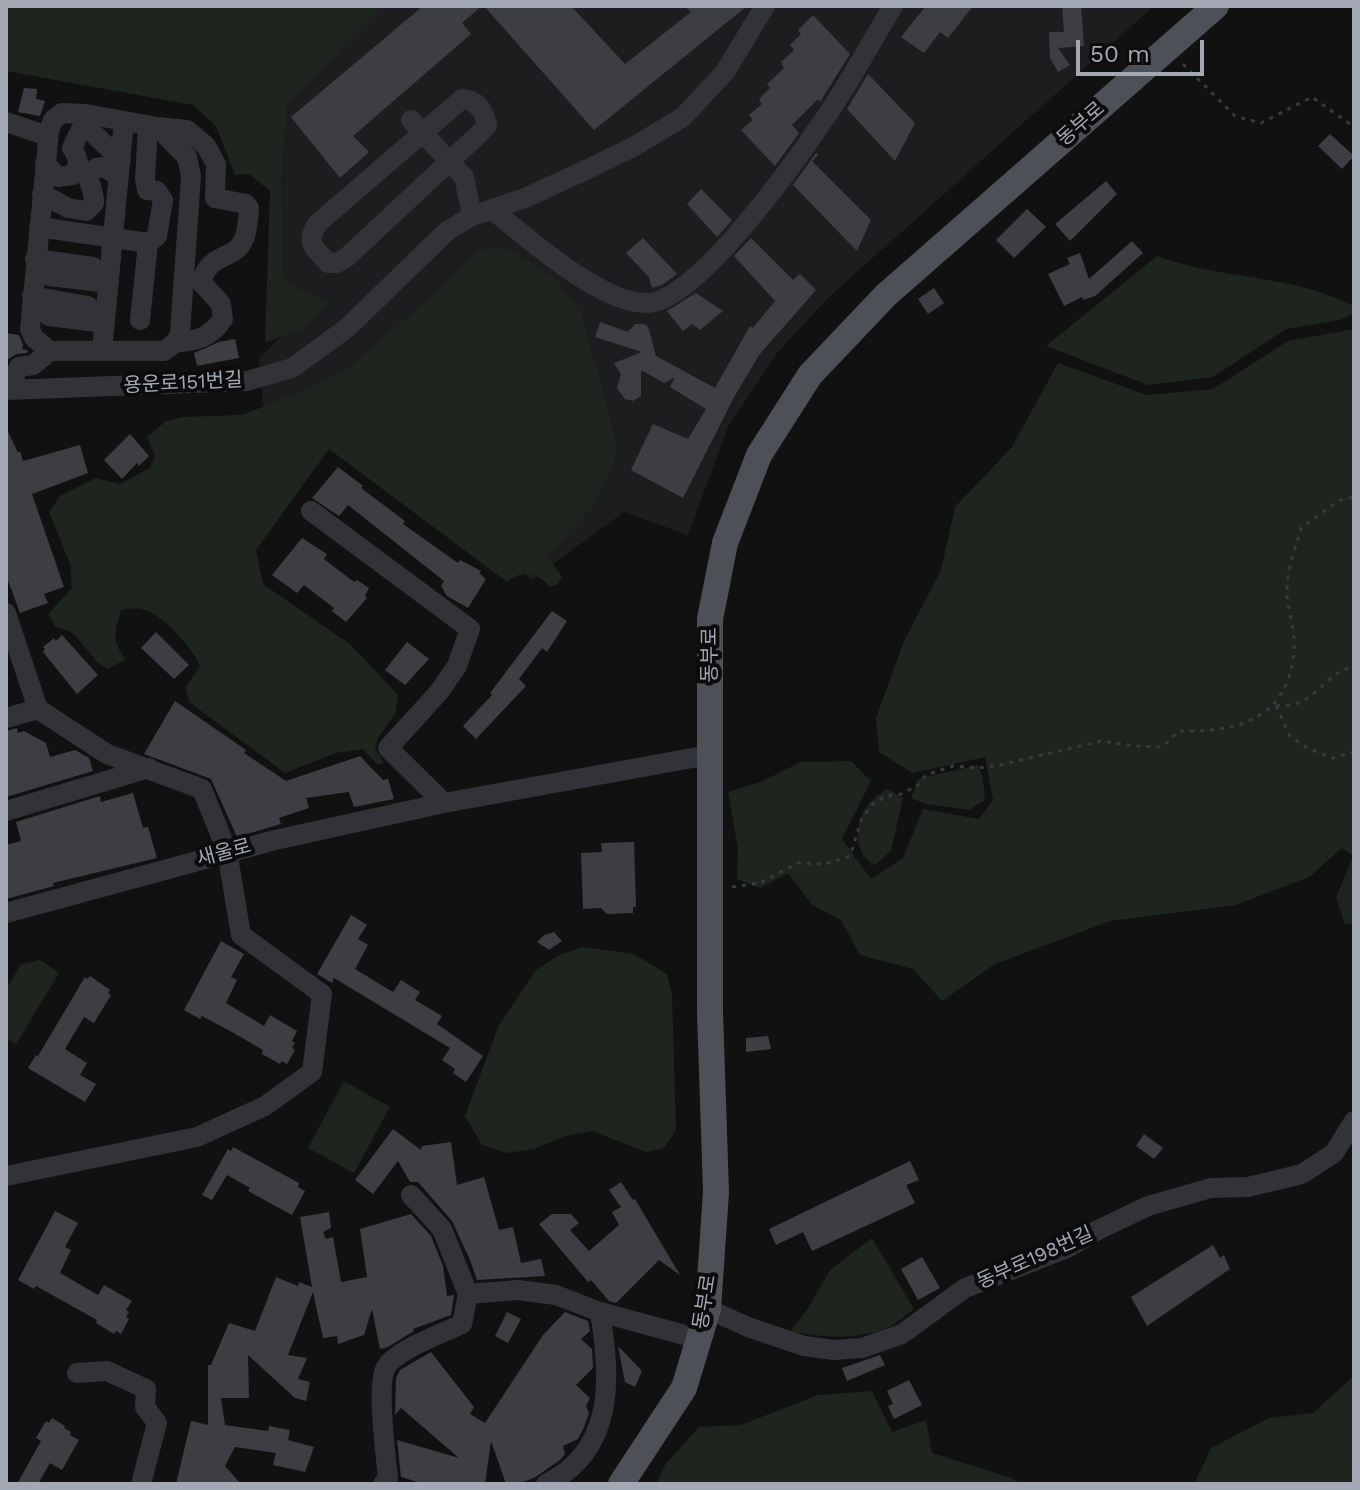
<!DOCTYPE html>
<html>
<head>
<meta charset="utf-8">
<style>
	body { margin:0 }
	#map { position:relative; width:1360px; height:1490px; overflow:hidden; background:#111112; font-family:"Work Sans",sans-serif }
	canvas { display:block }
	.frame { position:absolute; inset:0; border:8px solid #a2a8b4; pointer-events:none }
	.scale { position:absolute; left:1076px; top:40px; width:128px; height:36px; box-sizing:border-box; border:4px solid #a2a8b4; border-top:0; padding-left:10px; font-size:24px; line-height:28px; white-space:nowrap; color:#a2a8b4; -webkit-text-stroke:6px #0c0c0d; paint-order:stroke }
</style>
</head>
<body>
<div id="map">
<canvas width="1360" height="1490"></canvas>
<div class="frame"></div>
<div class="scale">50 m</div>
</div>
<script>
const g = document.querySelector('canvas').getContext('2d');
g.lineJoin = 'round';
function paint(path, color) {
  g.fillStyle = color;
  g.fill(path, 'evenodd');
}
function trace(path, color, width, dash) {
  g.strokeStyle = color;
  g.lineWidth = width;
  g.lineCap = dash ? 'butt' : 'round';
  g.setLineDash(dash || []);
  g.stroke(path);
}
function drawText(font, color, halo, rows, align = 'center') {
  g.font = font + ' "Work Sans","Noto Sans KR",sans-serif';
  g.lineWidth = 8;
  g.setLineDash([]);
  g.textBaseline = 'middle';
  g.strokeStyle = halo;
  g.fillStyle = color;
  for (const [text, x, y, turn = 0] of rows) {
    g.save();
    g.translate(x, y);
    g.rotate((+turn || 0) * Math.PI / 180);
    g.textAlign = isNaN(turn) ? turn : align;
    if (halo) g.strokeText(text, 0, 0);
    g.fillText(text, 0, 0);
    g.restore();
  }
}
paint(new Path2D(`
	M284,6H1154L829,297L778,352L728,427L688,535L624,512L531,580L380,445L264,412L259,359L281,336L277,163Z`), '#1d1d1f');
paint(new Path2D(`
	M6,6H382L287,103L281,179L282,271L286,283L331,302L298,331L265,342L270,191L249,174L235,175L216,126L193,105L6,71Z
	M505,248L555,278L581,314L610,416L617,454L596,503L547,555L562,577L558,584L550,587C538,573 523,569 507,582L329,449L256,550L263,584L351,645L398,695L395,714L378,738L375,748L384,763L378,765L363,749L336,753L285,773L189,702L186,687L200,666C192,647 162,613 141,609C135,608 127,609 121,610C115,630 111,642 126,659L108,669L97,662L73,633L55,626L48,614L72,588L70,564L49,512L60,496L96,478L120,484L150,468L155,456L147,437L166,421L184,417L242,415L290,396L346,370L429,299L482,249Z
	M1157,256C1221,280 1292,274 1354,306V313L1340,320L1286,329L1213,377L1148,385L1046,346Z
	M1354,329V924H1345L1336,898L1353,856L1342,848L1309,877L1236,905L1110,921L995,964L942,1001L913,969L860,955L841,920L812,905L788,873L760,888L737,879L738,849L728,792L761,782L801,762L851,761L871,781L842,839L871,879L903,858L923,809L979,819L993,800L985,757L913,773L879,752L876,718L904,641L941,570L955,507L1012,447L1058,363L1147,395L1213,389L1288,341Z
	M978,765L983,778L985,800L969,810L926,804L911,798L918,779Z
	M887,789L903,798L891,851L875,865C856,857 854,831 863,813C868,802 877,796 887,789Z
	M583,947L634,954L667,974L672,994L676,1130L664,1148L646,1152L592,1131L565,1136L534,1149L507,1153L482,1145L465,1116L498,1027L536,970L559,955Z
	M40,960L59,973L16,1044L6,1038V990L21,964Z
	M344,1081L390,1107L354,1173L308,1148Z
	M872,1238L914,1309C905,1316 896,1324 887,1328C856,1340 821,1338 790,1331L807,1310L830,1270Z
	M1354,1376V1484H1194L1211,1448L1269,1418L1313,1413Z
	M872,1391L892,1432L926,1420L932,1453L1012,1478L1019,1484H656L665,1465L699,1427L741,1425L818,1395Z`), '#1d251e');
paint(new Path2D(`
	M423,6H482L462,23L471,34L353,136L369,152L340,178L291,117Z
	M484,6H571L625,64L691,12L685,6H747L594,130Z
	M926,6H973L948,38L940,32L924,53L901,37Z
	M1062,6H1081L1084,46L1058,48L1070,65L1058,72L1050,58L1049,32H1064Z
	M813,15L850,54L820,102L818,99L792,125L799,133L775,166L741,130L753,120L749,115L762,104L759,99L770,88L767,84L784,68L781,62L794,50L790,45L801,34L798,30Z
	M868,74L915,123L895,161L847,109Z
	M24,88L37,89L36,99L45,101L40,116L18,112Z
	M1330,134L1354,156L1342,169L1318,146Z
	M816,153L818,155L812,161L871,220L857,251L793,185Z
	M1106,181L1117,194L1070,241L1055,224Z
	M701,189L732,220L717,237L687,204Z
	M1027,209L1046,227L1014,258L996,240Z
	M643,238L677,274L662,285L652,288L649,277L626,253Z
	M751,238L793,280L800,274L816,290L759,355L733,399L683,498L631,470L653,424L688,439L706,409L670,387L675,377L664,383L641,370V396L633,401L625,399L617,388L621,374L614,363L642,352L595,337L600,322L628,332L635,324H644L648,327L656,356L715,388L750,326L753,328L775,301L734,256Z
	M1132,241L1143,253L1095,296L1083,300L1082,297L1064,306L1048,274L1070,264L1067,258L1080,253L1089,279Z
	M934,288L944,303L928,314L918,299Z
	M696,293L723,311L700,330L692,324L683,331L667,311Z
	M6,333L19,335L23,345L22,349L28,350L27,353L16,354L6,361Z
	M235,339L239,358L197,366L194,353L219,342Z
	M6,427L18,453L20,451L23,461L80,445L88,473L32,494L64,587L44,594L48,603L20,613L6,575Z
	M130,434L149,456L139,466L137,463L122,479L104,460Z
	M338,467L363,486L361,488L405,521L403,524L458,563L460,560L481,571L479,573L486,579L468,608L447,596L441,586L444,581L348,505L339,516L312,498Z
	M302,538L327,554L324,559L354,582L357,580L369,588L365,596L367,598L346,622L332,611L334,608L304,585L297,593L272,575Z
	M552,611L567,621L547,652L542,648L519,679L526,686L476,739L463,726L492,695L490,693Z
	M156,632L189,665L174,679L141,648Z
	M62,635L98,675L77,694L43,652L45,649L43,647L54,638L56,641Z
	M407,642L429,659L405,685L385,670Z
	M175,701L246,750L244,753L286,781L360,756L383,780L388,779L394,799L354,807L349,792L306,798L309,808L279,818L281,824L237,837L211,779L144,754Z
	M17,728L18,733L24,731L46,743L50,757L75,750L89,758L93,771L6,797V731Z
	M133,793L143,828L148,827L157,858L53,883L54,886L6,899V845L21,841L16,822L100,796L101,802Z
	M634,842L636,907H633V913L607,914L601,908L583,909L581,853L602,852L601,843Z
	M351,915L367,925L358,939L368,945L355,969L393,992L401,980L420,992L415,1000L442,1016L437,1024L483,1056L466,1082L453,1073L455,1069L442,1060L450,1048L334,978L332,983L317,974Z
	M554,932L562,941L549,950L537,942L544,935Z
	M221,941L244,954L231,977L237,980L226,1003L264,1026L270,1015L297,1031L292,1041L295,1043L292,1047L295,1050L287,1064L282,1061L280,1064L262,1054L263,1050L232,1032L202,1016L200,1019L184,1010Z
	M90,976L110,990L108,993L111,995L94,1023L84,1017L65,1049L87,1063L80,1075L96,1084L85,1102L28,1068L36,1055L38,1056L85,977L87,979Z
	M768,1036L771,1049L746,1052V1038Z
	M393,1129L421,1150L422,1146L451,1142L457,1185L484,1177L499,1230L513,1227L521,1263L541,1259L545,1276L477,1280L470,1260L452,1221L418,1182H410L398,1161L373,1194L355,1180Z
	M1144,1134L1163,1148L1154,1159L1136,1146Z
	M233,1147L299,1183L298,1187L305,1191L292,1215L248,1191L250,1188L227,1175L212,1200L202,1195L228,1149L231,1151Z
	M910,1161L919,1180L906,1185L915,1203L812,1251L803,1232L776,1245L769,1229Z
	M621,1182L633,1200L635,1199L680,1275L659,1260L616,1303L609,1301L591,1280L588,1282L539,1224L552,1214H571L579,1223L570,1230L589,1251L619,1225L612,1212L621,1207L609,1190Z
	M55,1211L78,1223L65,1247L71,1250L60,1273L98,1295L104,1285L132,1301L126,1310L129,1312L126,1317L129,1319L121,1334L116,1331L114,1334L96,1323L97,1320L36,1286L34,1289L18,1280Z
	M329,1212L331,1228L323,1232L326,1239L333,1237L341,1282L367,1277L360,1229L411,1214L431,1236L443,1266L447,1296L454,1295L451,1315L413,1329L414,1331L388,1347L380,1349L372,1309L364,1335L338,1344L337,1336L323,1338L313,1292L288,1355L307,1358L298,1379L310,1382L306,1401L295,1398L248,1355L249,1398H221L225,1425L268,1431L269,1426L290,1430L288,1440L314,1447L305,1472L273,1465L276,1453L235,1447L225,1466L241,1484H176L191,1421L208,1425V1365H211L229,1323L255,1331L276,1277L298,1286L299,1282L312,1287L300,1217Z
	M1213,1245L1220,1258L1224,1255L1230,1269L1147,1326L1131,1297Z
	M922,1257L940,1288L918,1300L901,1269Z
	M507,1312L521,1319L508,1343L495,1336Z
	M565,1312L588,1321L590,1331L581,1339L592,1349L593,1368L576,1385L590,1398L586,1406L589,1413L584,1427L578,1439L563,1446L565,1454L560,1460L534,1478L517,1484H506L491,1441L485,1484H424L401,1477L397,1440L459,1458L401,1408L395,1415L396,1378L400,1370L431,1352L474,1407L470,1414L485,1423L543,1335Z
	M618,1346L642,1371L635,1387L625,1382Z
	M880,1355L885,1365L847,1381L842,1368Z
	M909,1380L922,1405L894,1419L888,1406L893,1404L887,1391Z
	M52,1418L65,1426L64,1428L71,1432L70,1435L79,1440L62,1470L50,1463L38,1484H17L41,1441L36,1438L46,1421L49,1423Z`), '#3d3e43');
trace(new Path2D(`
	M1183,64L1235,116L1261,123L1312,97L1354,127
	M1276,706L1290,736L1309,749L1333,758L1354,752
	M1276,706C1282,705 1289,706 1295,704C1318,698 1331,669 1354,667
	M732,887L760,883L798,863L825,864L850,856L862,818L872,805L886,796L901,794L917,786L926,775L953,766L979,768L1000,765L1101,741L1135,746L1162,747L1179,731C1239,732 1289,719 1294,650C1296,629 1286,607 1287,589C1287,569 1296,547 1301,528L1340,500L1354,497`), '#383a3f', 3, [4, 6]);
trace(new Path2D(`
	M462,99C477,100 484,110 487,125L480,133L347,257L337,263H328C313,246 305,243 318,223Z
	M62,113L86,114L157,127L187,157L191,176L180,333L176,342L164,351H50L34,338L30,329L49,131L53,120Z
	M411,120L464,177L472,216
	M6,122L48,136
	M157,127L187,130L206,146L216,164L215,198L246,204L249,208C248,218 248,232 243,241C233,261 211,251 201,282L221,304L223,319C210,338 196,341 174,343
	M45,163L58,177L73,175C80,163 79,159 72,148L80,131H91L121,160
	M42,194L68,208L86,211L94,203C95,193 89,185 88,175L96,168L104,167L119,177
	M493,210C528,239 603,305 648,303C696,302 796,161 823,121C849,84 870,44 893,6
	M39,227L148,243L157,236L163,200L157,191L147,190L145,179L148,126
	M35,259L93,267
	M49,276L109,283
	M32,296L88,306
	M49,316L105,323
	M140,320L148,243
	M102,351L124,121
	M6,390L247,381L292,368L347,328L447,231L472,216L525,198L590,168L635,146L683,117L725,72L765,6
	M8,390L19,367L33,365L50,351
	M311,511L470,629L457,666L439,692L388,748L444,803
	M6,613L38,709L107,754L202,789L227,851L241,935L322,994L312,1072L265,1106L197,1137L6,1176
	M6,718L38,709
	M6,811L149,768
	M6,913L275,840L444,803L709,755
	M468,1294L518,1290L556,1295L600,1312L699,1339
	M708,1309L748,1327L804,1346L834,1350L862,1348L902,1334L965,1288L1067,1248L1096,1231L1148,1206L1211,1188L1248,1187L1302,1174L1334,1153L1354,1121
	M77,1373L107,1371L146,1389L145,1407L157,1423L141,1484
	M383,1484L388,1479C386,1456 376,1384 386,1367C396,1350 443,1333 462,1324L468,1294L442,1229L411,1195
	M546,1484C615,1450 611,1379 600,1312`), '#323338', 20);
trace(new Path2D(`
	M621,1484L684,1388L708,1309L716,1192L710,1012V619L725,543L759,455L810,375L886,295L1216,6`), '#4e5057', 26);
drawText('20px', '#a2a8b4', '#0c0c0d', [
	["동부로",1081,124,-41],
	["용운로151번길",183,383,-3],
	["동부로",710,655,-90],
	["새울로",224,853,-15],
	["동부로198번길",1035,1258,-24],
	["동부로",705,1302,-81]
]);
</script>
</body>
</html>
